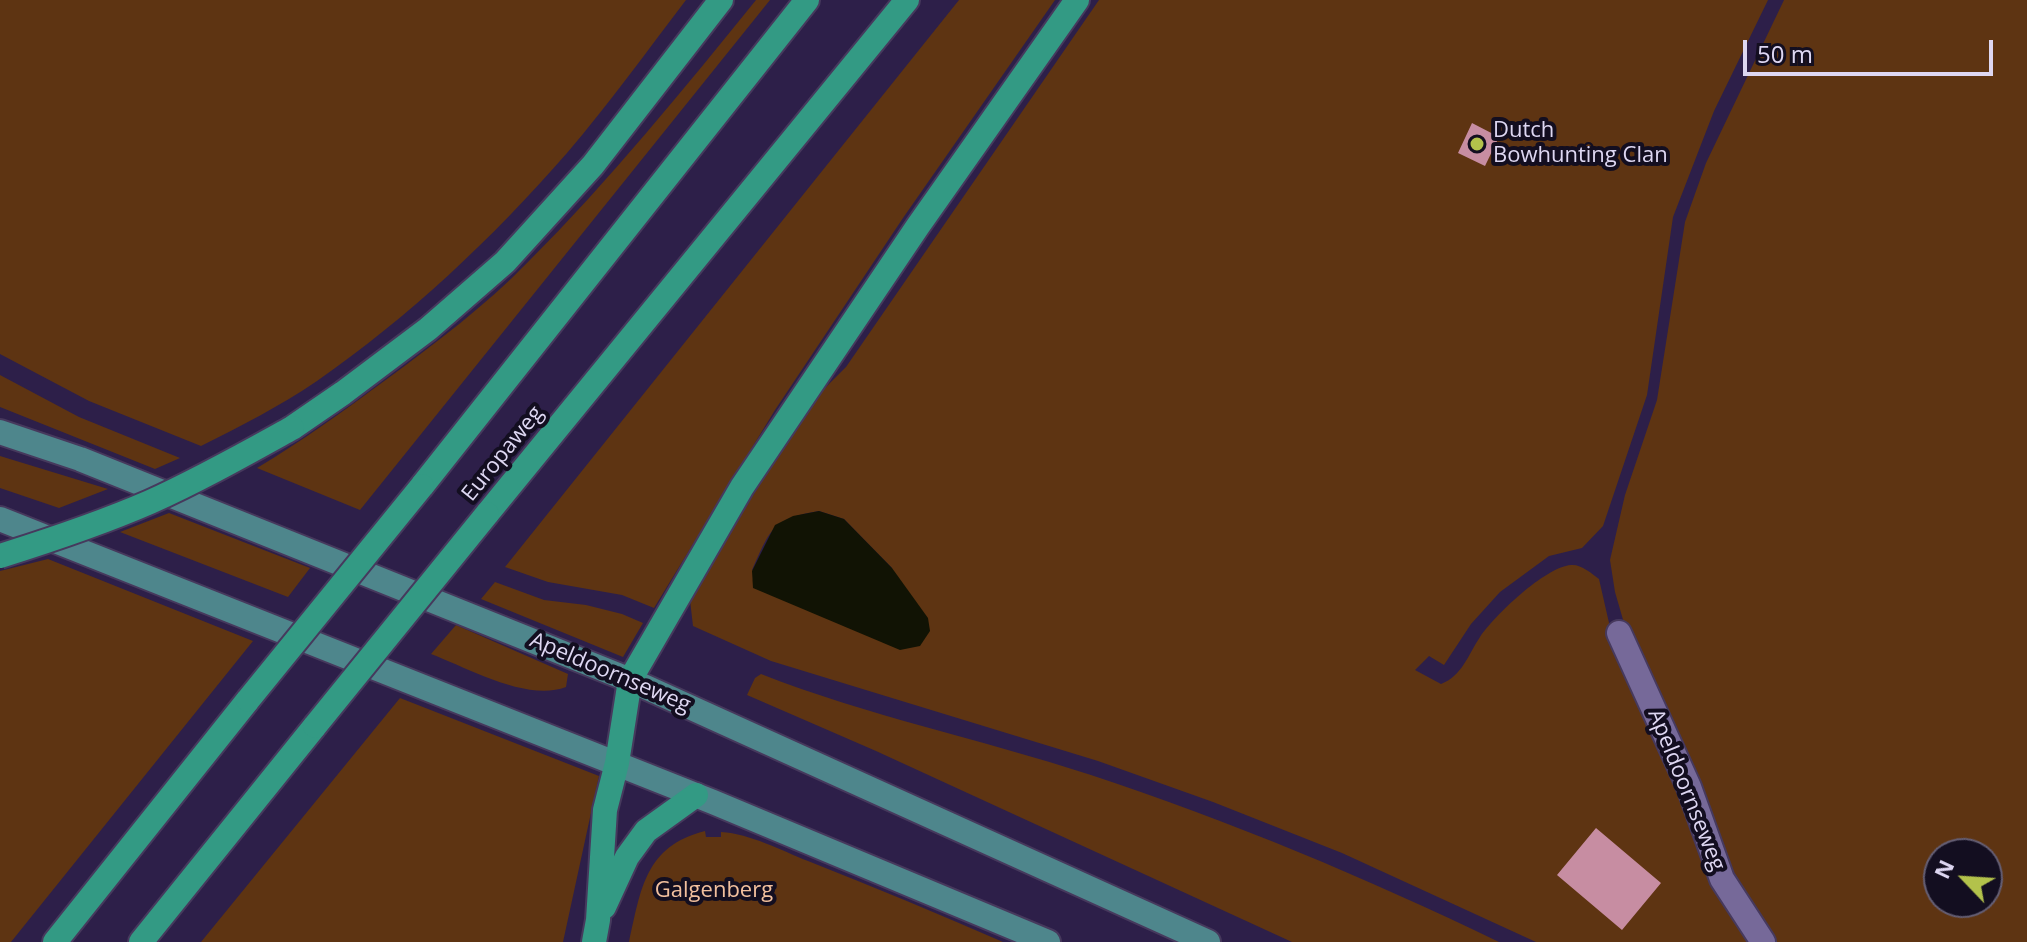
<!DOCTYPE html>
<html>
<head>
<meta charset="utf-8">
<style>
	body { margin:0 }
	#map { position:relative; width:2027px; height:942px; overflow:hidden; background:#2d1f49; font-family:"Open Sans",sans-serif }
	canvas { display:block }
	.north { position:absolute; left:1923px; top:838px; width:80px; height:80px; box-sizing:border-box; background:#130e20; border:2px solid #645e74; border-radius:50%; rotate:295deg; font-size:22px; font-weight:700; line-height:32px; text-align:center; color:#ded7f2 }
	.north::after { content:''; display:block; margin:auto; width:28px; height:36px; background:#b3c24b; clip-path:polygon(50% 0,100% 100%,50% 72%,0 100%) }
	.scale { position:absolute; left:1743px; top:40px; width:250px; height:36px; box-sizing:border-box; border:4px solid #ded7f2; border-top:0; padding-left:10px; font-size:24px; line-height:28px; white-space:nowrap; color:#ded7f2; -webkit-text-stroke:6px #130e20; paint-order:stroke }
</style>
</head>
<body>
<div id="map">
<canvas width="2027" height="942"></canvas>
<div class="north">N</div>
<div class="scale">50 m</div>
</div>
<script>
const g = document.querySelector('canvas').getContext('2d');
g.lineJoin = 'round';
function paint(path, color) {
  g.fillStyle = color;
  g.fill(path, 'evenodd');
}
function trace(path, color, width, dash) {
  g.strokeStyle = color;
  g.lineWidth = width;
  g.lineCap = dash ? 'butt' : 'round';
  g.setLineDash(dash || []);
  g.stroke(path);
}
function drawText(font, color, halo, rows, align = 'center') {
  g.font = font + ' "Open Sans",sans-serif';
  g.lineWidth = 8;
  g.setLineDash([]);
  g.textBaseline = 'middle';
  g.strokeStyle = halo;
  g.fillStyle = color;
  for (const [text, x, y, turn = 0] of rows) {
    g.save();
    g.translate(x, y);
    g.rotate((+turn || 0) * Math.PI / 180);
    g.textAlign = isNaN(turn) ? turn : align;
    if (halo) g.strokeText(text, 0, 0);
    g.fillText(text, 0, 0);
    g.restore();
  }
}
paint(new Path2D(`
	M0,0H686C647,51 609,104 567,153C493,238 409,317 317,381C280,406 241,426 201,446L89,401L0,354Z
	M756,0H770L360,510L257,468C302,441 345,410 387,379C437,342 485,306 528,262C610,180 683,90 756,0Z
	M959,0H1055L903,218L775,410L654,608L622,595L548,582L505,567Z
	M1099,0H1768L1714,111L1673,217L1647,395L1603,526L1582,548L1549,556L1500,592L1471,624L1444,665L1429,656L1415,670L1441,684C1462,676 1468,655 1480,637C1494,616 1545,567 1571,565C1581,564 1591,573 1599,579L1612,636L1756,942H1536L1342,853L1213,802L1098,761L771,661L693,626L690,600L806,407L846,367ZM819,511L844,519L892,568L752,570C771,528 772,519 819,511Z
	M1784,0H2027V942H1771L1728,878L1626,630L1615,592L1610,560L1625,495L1657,400L1685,222L1706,163ZM1939,854H1987V902H1939Z
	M0,375L79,417L180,458L155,469L0,407Z
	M0,456L108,489L59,508L0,488Z
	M169,513L310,568L288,597L120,532Z
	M48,559L253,641L11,942H0V571Z
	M495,582L544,600L586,605L622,614L643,623L623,657L481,599Z
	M456,625L568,674L566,687C527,702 468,668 431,654Z
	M761,674C868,716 981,739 1091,775C1230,821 1367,878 1499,942H1292L876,751L747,695L755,678Z
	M400,698L599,776L563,942H201Z
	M705,831L706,837H721V832C751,834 780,850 808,861C874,887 939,914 1003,942H629C641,889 645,846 705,831Z`), '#5e3412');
paint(new Path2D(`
	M819,511L844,519L892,568L928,618L930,631L920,646L900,650L753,588L752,571L775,525L793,516Z`), '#111304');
paint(new Path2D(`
	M1472,123L1499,137L1485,166L1458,153Z
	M1596,828L1661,883L1622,930L1557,875Z`), '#c78da2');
const minor = new Path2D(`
	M1619,633L1689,787L1722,879L1763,942`);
const primary = new Path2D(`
	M0,432L80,459L630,680L1208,942
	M0,519L713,802L1048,942`);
const motorway = new Path2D(`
	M292,428L343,393L428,329L505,262L593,165L721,0
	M422,486L807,0
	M487,514L907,0
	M604,907L627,857L646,831L696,795
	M55,942L248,700
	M141,942L315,726
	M594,942L598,920L605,810L617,763L630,680L742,487L918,226L1077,0`);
trace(minor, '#46395d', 28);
trace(primary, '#46395d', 28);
trace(motorway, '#46395d', 28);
trace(minor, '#766999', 24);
trace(primary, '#4e868c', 24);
trace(motorway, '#339a84', 24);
const motorwayBridge = new Path2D(`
	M0,556C51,540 102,523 150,502C199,480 245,454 292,428
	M248,700L422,486
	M315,726L487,514`);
trace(motorwayBridge, '#46395d', 28, []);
trace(motorwayBridge, '#339a84', 24);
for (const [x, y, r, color] of [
	[1477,144,8,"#b3c24b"]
]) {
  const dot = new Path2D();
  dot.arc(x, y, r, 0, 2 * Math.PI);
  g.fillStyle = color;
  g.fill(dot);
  trace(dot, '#130e20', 3);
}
drawText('22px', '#ded7f2', '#130e20', [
	["Dutch",1493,131],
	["Bowhunting Clan",1493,156]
], 'left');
drawText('22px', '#ded7f2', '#130e20', [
	["Europaweg",503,454,-51],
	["Apeldoornseweg",610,673,23],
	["Apeldoornseweg",1686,790,68]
]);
drawText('22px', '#f2c09e', '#130e20', [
	["Galgenberg",714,891]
]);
</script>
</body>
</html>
